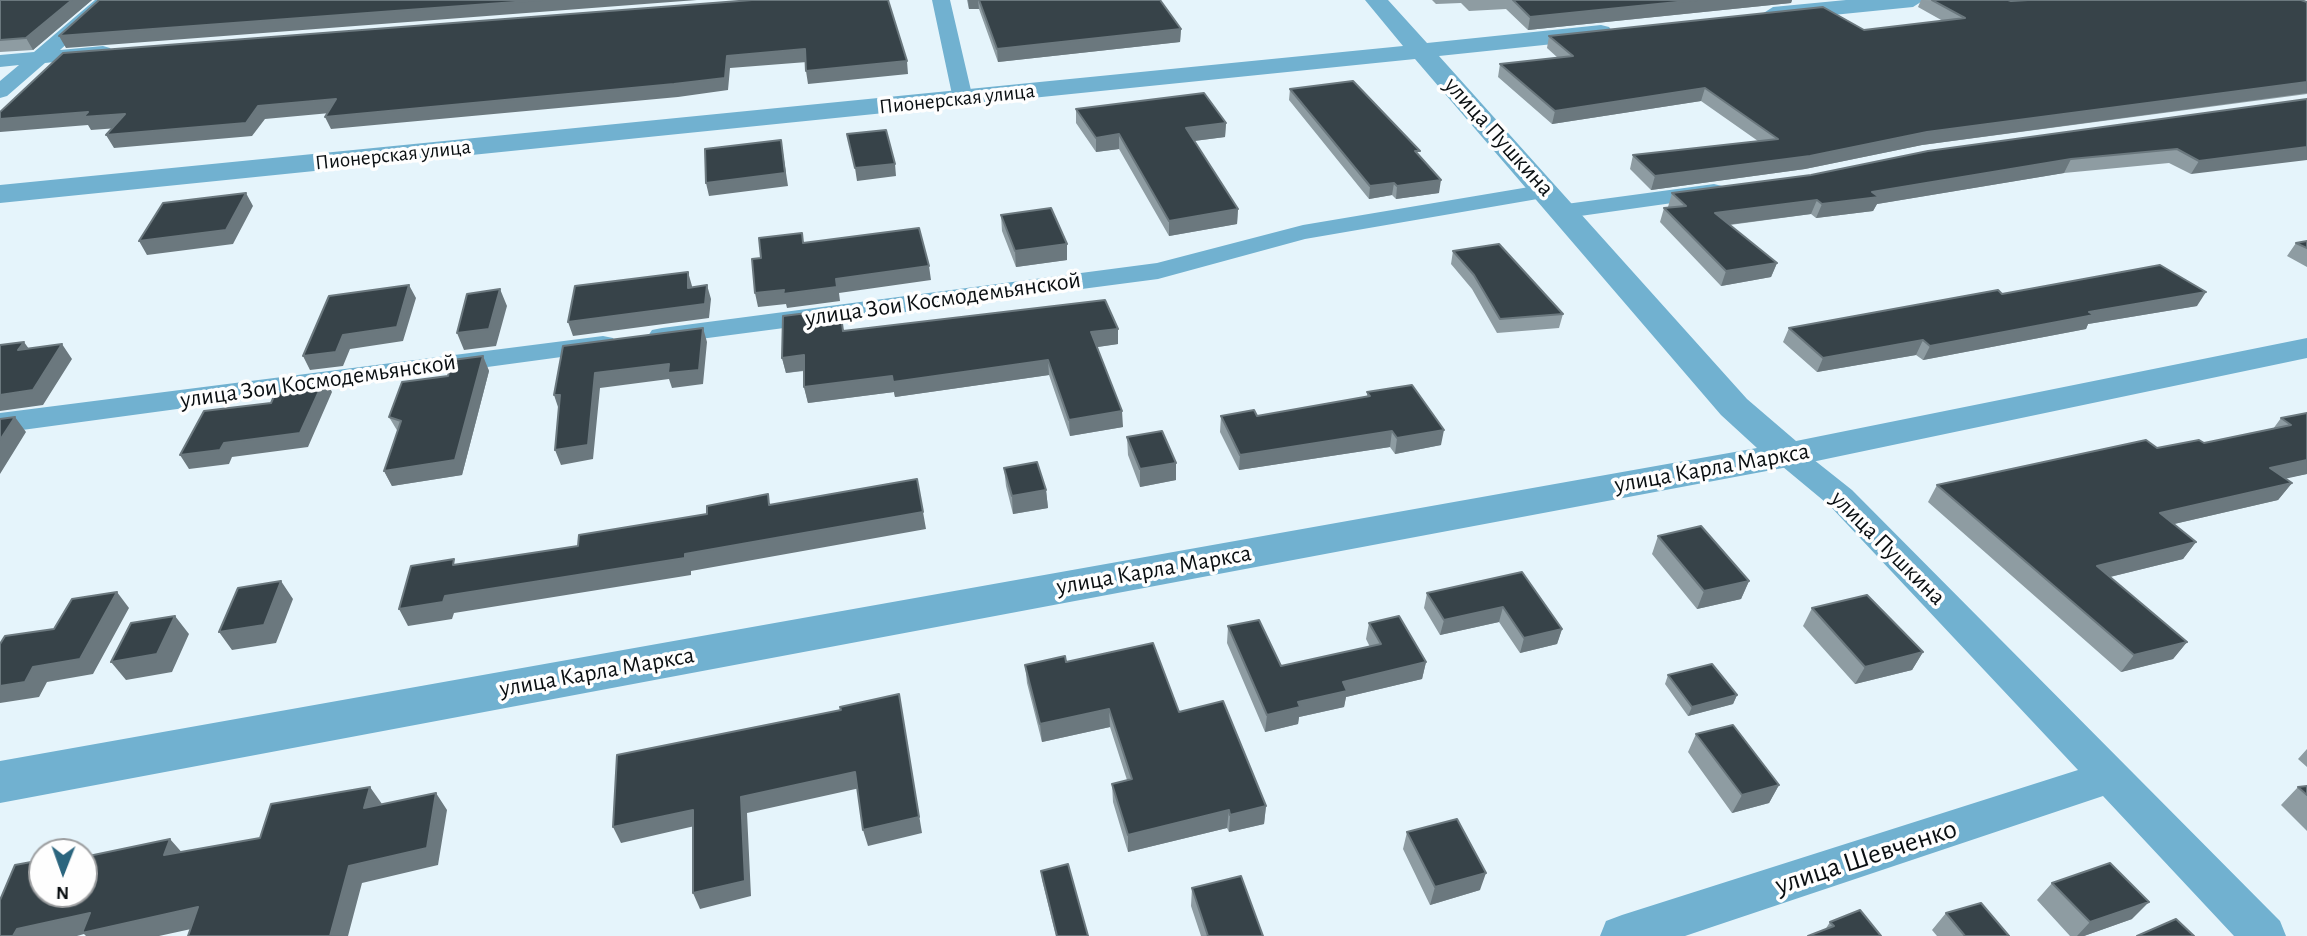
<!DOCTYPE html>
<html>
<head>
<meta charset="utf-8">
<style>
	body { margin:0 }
	#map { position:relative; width:2307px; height:936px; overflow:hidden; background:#e5f4fb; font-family:"Alegreya Sans",sans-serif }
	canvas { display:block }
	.north { position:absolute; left:28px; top:838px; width:70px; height:70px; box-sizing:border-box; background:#fefefe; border:2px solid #9c9ea0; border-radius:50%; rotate:181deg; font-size:19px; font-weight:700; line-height:28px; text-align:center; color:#0a0f12 }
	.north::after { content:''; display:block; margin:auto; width:24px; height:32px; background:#2b657e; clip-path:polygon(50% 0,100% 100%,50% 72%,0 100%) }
</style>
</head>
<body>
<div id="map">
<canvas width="2307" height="936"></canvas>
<div class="north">N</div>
</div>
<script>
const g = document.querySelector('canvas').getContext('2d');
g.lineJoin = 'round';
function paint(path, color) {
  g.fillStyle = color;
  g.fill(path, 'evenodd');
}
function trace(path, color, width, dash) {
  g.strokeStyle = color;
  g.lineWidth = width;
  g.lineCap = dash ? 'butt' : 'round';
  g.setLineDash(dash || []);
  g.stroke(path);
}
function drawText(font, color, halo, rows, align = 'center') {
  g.font = font + ' "Alegreya Sans",sans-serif';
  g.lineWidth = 7;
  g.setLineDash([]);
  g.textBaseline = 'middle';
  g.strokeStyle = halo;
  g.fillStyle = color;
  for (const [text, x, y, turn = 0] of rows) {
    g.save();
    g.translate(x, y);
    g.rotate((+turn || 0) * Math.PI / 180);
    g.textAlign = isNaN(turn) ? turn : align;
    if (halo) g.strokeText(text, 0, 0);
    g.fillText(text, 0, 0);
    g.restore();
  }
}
paint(new Path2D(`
	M95,0H115L60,50L103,46L110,48L113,52L110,56L45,63L7,96L0,98V81L19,65L0,67V55L34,52Z
	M932,0H950L973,99L970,103L963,105L953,99Z
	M1547,184L1555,186L1559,191L1555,196L1305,239L1158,279L662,344L652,342L648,336L652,330L662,328L1157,263L1303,225Z
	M1714,184L1722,186L1726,191L1722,196L1566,218L1557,216L1554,211L1557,206L1566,204Z
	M603,336L613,338L617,344L613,350L0,433V413Z
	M1788,445L1799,448L1852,490L2280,921L2286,936H2234L2103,796L1685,936H1600L1606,921L1622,915L2078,770L1830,506L1777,462L1772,455L1777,448Z`), '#71b1d0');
paint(new Path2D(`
	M1365,0H1388L1427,43L1601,25L1609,27L1613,32L1609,37L1601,39L1439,56L1747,399L1796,441L2307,338V358L1788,467L0,803V761L1757,448L1721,415L1415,59L0,203V185L1403,46Z
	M1846,0H1924L1913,7L1773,21L1762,14L1773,7Z`), '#71b1d0');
paint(new Path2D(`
	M0,0H92L33,50L0,52Z
	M967,0H1160L1181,29L1180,42L998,62L979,9H969Z
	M1432,0H1792L1791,3L1528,30L1506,9L1469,11L1461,3L1436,4Z
	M1921,0L2307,2V94L1922,145L1805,169L1651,190L1630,169L1633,155L1758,141L1701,101L1552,124L1498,77L1500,64L1558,58L1547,48L1549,36L1864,30L1943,21L1918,7Z
	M1290,89L1419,156L1439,193L1396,199L1392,195L1369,199L1289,100Z
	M2307,99L2191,174L2169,163L2064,173L1877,204L1873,211L1816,218L1811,214L1730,225L1777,263L1771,277L1721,286L1660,222L1664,208L1668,207L1672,193L1811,175Z
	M1076,109L1226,123L1225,137L1194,141L1238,209L1237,224L1169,236L1119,149L1096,152L1076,123Z
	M1001,215L1067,244V260L1016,267L1002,231Z
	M2307,241V267L2287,256L2296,243Z
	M1453,251L1563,314L1559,328L1497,333L1472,289L1451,264Z
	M2002,294L2197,306L2088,324L2086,329L1923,360L1916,355L1817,372L1783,342L1789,328Z
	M1118,329V344L1097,347L1123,427L1070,436L1049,375L895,397L894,392L808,403L804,387V371L786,373L782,358L844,330Z
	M483,356L489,371L462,475L392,486L384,471L398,432L389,417L448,376Z
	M1367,392L1441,445L1395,454L1390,447L1239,470L1220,432L1221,416H1257L1367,397Z
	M2307,413V474L2285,478L2292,483L2278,500L2174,524L2196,542L2183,559L2110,577L2187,642L2173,659L2121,672L1928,502L1937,485L2157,448L2204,443L2273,429L2281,418Z
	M1127,437L1176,463V480L1140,487L1128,455Z
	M1004,468L1046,490L1048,508L1013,514L1006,486Z
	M1658,536L1749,581L1741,599L1697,609L1652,554Z
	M1522,572L1562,629L1557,644L1520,653L1499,622L1440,635L1424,608L1427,593Z
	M1812,608L1923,652L1912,670L1855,684L1803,626Z
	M1369,623L1426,662L1422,679L1346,697L1344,707L1299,717L1298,724L1265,732L1227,643L1228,626L1281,666L1370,647L1366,639Z
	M1066,662L1179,712L1266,806L1264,824L1229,832L1227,828L1128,852L1113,802L1112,784L1127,780L1110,727L1042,742L1027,683L1025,665Z
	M1668,675L1737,695L1733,704L1688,716L1665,684Z
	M1696,734L1779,785L1769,803L1732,813L1688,752Z
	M2307,749V767L2298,759Z
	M2307,786V831L2281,805L2298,787Z
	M1407,832L1480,890L1430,905L1403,849Z
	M1041,871L1088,936H1056L1042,880Z
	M2052,883L2132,919L2084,936H2070L2037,900Z
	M1192,888L1263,936H1201L1191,906Z
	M1946,913L2009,936H1937L1932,930Z
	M1830,922L1881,936L1825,930Z`), '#8e9ca2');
paint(new Path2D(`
	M72,0H92L33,50L26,38Z
	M542,0H697L66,48L59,36Z
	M968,0H978L979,9H969Z
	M1697,0H1792L1791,3L1528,30L1530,17Z
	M1181,29L1180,42L998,62L997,49Z
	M805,49L807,62L730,68L728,90L678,97L331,129L325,117L727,56Z
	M907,61L908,74L808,84L806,71Z
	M2307,82V93L1922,145L1805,169L1651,190L1655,176L1927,132Z
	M1705,88L1701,101L1552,124L1555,111Z
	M336,99L341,112L265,119L252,136L114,148L106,135L258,106Z
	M88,112L125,114L132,127L91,130L88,125L0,132V119Z
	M1226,123L1225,137L1186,142V128Z
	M1119,134V149L1096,152V138Z
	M781,140L788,186L709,196L706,183Z
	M2307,147V160L2191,174L2199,161Z
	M2071,159L2064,173L1877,204L1873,211L1816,218L1822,204L1872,192Z
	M895,164L896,176L857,181L855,168Z
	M1441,180L1439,193L1396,199L1397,186Z
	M1394,183L1392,195L1369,199L1370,186Z
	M246,193L253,206L233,244L147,255L139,241Z
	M1817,200L1811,214L1710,227L1715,213Z
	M1238,209L1237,224L1169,236V221Z
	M1067,244V260L1016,267L1015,251Z
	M1777,263L1771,277L1721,286L1726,271Z
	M929,266L931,280L839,293L840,301L787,308L786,304L758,307L755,293L836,279Z
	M688,272L692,286V302L688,288Z
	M409,285L416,298L403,341L350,349L343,366L310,370L303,356L343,335Z
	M707,285L711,299L709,318L573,336L568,322Z
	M500,289L507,306L496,346L464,350L457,333Z
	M2206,292L2197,306L2088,324L2086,329L1923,360L1930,346L2089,312Z
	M703,328L707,342L703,384L672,388L669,379L600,388L593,459L561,465L555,450L595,373Z
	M1118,329V344L1091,348V332Z
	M1923,340L1916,355L1817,372L1823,358Z
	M24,342L34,356L18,350Z
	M62,344L72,359L43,405L0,411V395Z
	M804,355L807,370L786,373L782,358Z
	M483,356L489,371L462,475L392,486L384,471Z
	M1048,360L1049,375L895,397L894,392L808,403L804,387L892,376Z
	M325,378L332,392L308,447L232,457L229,464L189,469L180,455L224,443Z
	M554,395H560L559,410Z
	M1122,411L1123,427L1070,436L1069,420Z
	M15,417L26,432L0,474V440Z
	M1444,430L1441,445L1395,454L1397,438Z
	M1392,431L1390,447L1239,470L1240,455Z
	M2307,460V474L2257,485L2270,468Z
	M1176,463V480L1140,487V469Z
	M2292,483L2278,500L2148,530L2160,513Z
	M1046,490L1048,508L1013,514L1012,496Z
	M923,512L926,529L691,571V575L454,613L452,619L408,626L399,609L445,596Z
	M2196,542L2183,559L2085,583L2097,566Z
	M281,581L293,599L276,643L232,650L219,632Z
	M1749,581L1741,599L1697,609L1704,591Z
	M117,592L129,608L93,674L47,682L39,697L0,703V686L33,667Z
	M1503,607L1499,622L1440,635L1444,620Z
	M175,616L189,634L172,672L126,680L111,662Z
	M1562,629L1557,644L1520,653L1524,638Z
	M2187,642L2173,659L2121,672L2134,655Z
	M1923,652L1912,670L1855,684L1865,667Z
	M1426,662L1422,679L1346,697L1344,707L1299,717L1298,724L1265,732L1267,715L1298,702L1343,682Z
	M899,694L922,833L868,846L863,830Z
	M1737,695L1733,704L1688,716L1692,707Z
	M1109,709L1110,727L1042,742L1040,724Z
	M855,772L860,788L747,813L751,896L700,909L693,893L741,797Z
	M1779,785L1769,803L1732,813L1742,795Z
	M370,787L382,804L376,825L364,808Z
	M436,793L447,810L438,865L362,883L348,936H330L349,866Z
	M1266,806L1264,824L1229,832L1230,815Z
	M693,810L699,825L621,843L613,827Z
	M1229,810L1227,828L1128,852V835Z
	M170,839L185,856L164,855Z
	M1486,873L1480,890L1430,905L1435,887Z
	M2149,902L2132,919L2084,936H2077L2090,922Z
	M198,907L214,924L159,936H86L84,934L77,936H13L17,929L90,913Z`), '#6b787e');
const building = new Path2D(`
	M0,0H72L26,38L0,40Z
	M99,0H542L59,36Z
	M752,0H888L907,61L806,71L805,49L727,56L725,78L674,84L325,117L336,99L258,106L246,123L106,135L125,114L83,117L88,112L0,119V112L63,53Z
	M979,0H1160L1181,29L997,49Z
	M1513,0H1697L1530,17Z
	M1932,0H2008L2011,1L2028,0H2301L2307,2V82L1927,132L1810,156L1655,176L1633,155L1778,139L1705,88L1555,111L1500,64L1573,56L1549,36L1823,7L1864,30L1965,18Z
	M1353,81L1420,151H1415L1441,180L1397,186L1394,183L1370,186L1290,89Z
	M1204,93L1226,123L1186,128L1238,209L1169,221L1119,134L1096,138L1076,109Z
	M2307,99V147L2199,161L2177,149L2071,159L1872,192L1879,197L1822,204L1817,200L1715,213L1777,263L1726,271L1664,208L1686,206L1672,193L1811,175L1928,151Z
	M886,130L895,164L855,168L847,134Z
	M781,140L785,173L706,183L705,149Z
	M246,193L226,230L139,241L163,203Z
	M1051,208L1067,244L1015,251L1001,215Z
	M919,228L929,266L836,279L837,287L783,294L784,290L755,293L752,259L761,258L759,238L802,233L803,243Z
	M2307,241V248L2296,243Z
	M1499,244L1563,314L1500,319L1474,275L1453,251Z
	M2160,265L2206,292L2089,312L2094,315L1930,346L1923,340L1823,358L1789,328L1998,290L2002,294Z
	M688,272V288L707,285L705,304L568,322L575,286Z
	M409,285L397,327L343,335L336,352L303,356L329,296Z
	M500,289L489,329L457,333L467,294Z
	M1105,300L1118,329L1091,332L1122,411L1069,420L1048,360L893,382L892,376L804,387V355L782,358L783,316L840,309L843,331Z
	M703,328L699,370L668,373L669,364L595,373L588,445L555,450L560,395H554L563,346Z
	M24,342L18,350L62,344L33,390L0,395V345Z
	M483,356L455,460L384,471L401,421L389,417L402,382L448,376L452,360Z
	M325,378L300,433L224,443L220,450L180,455L204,411L271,403L275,394L289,392L293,382Z
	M1412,385L1444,430L1397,438L1392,431L1240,455L1221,416L1254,410L1257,416L1370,396L1367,392Z
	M2307,413V460L2270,468L2292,483L2160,513L2196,542L2097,566L2187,642L2134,655L1937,485L2146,440L2157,448L2199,440L2204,443L2291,425L2281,418Z
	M15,417L0,440V419Z
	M1162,431L1176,463L1140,469L1127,437Z
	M1037,462L1046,490L1012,496L1004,468Z
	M917,479L923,512L685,554V558L445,596L443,602L399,609L411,566L454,559L453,565L578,546L579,535L707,514V506L768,494L769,505Z
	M1701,526L1749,581L1704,591L1658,536Z
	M1522,572L1562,629L1524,638L1503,607L1444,620L1427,593Z
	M281,581L264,625L219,632L238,588Z
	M117,592L80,659L33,667L25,682L0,686V644L5,636L54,629L72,599Z
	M1867,595L1923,652L1865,667L1812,608Z
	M175,616L157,654L111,662L131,623Z
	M1399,616L1426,662L1343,682L1347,691L1298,702L1300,707L1267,715L1228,626L1259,620L1281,666L1381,644L1369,623Z
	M1153,643L1179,712L1223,701L1266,806L1230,815L1229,810L1128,835L1112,784L1132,779L1109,709L1040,724L1025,665L1065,656L1066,662Z
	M1712,664L1737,695L1692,707L1668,675Z
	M899,694L919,817L863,830L855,772L741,797L745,881L693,893V810L613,827L617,755L841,710L840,707Z
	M1733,725L1779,785L1742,795L1696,734Z
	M2307,786V795L2298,787Z
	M370,787L364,808L436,793L427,848L349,866L330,936H188L198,907L82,933L90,913L17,929L13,936H0V900L15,865L42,860V894H84V857L170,839L164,855L260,838L271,804Z
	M1457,819L1486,873L1435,887L1407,832Z
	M2110,863L2149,902L2090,922L2052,883Z
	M1068,864L1088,936H1057L1041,871Z
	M1241,876L1263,936H1208L1192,888Z
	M1981,903L2009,936H1965L1946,913Z
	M1860,910L1881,936H1808L1834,926L1830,922Z
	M2176,919L2194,936H2137Z`);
paint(building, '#374349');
trace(building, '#6b787e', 2);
drawText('21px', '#0a0f12', '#fefefe', [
	["Пионерская улица",957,99,-6],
	["Пионерская улица",393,155,-6]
]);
drawText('24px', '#0a0f12', '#fefefe', [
	["улица Пушкина",1499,137,48],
	["улица Зои Космодемьянской",943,299,-8],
	["улица Зои Космодемьянской",318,381,-8],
	["улица Карла Маркса",1712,468,-10],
	["улица Пушкина",1888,548,45],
	["улица Карла Маркса",1154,570,-10],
	["улица Карла Маркса",597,672,-10]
]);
drawText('28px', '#0a0f12', '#fefefe', [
	["улица Шевченко",1866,857,-18]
]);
</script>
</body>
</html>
